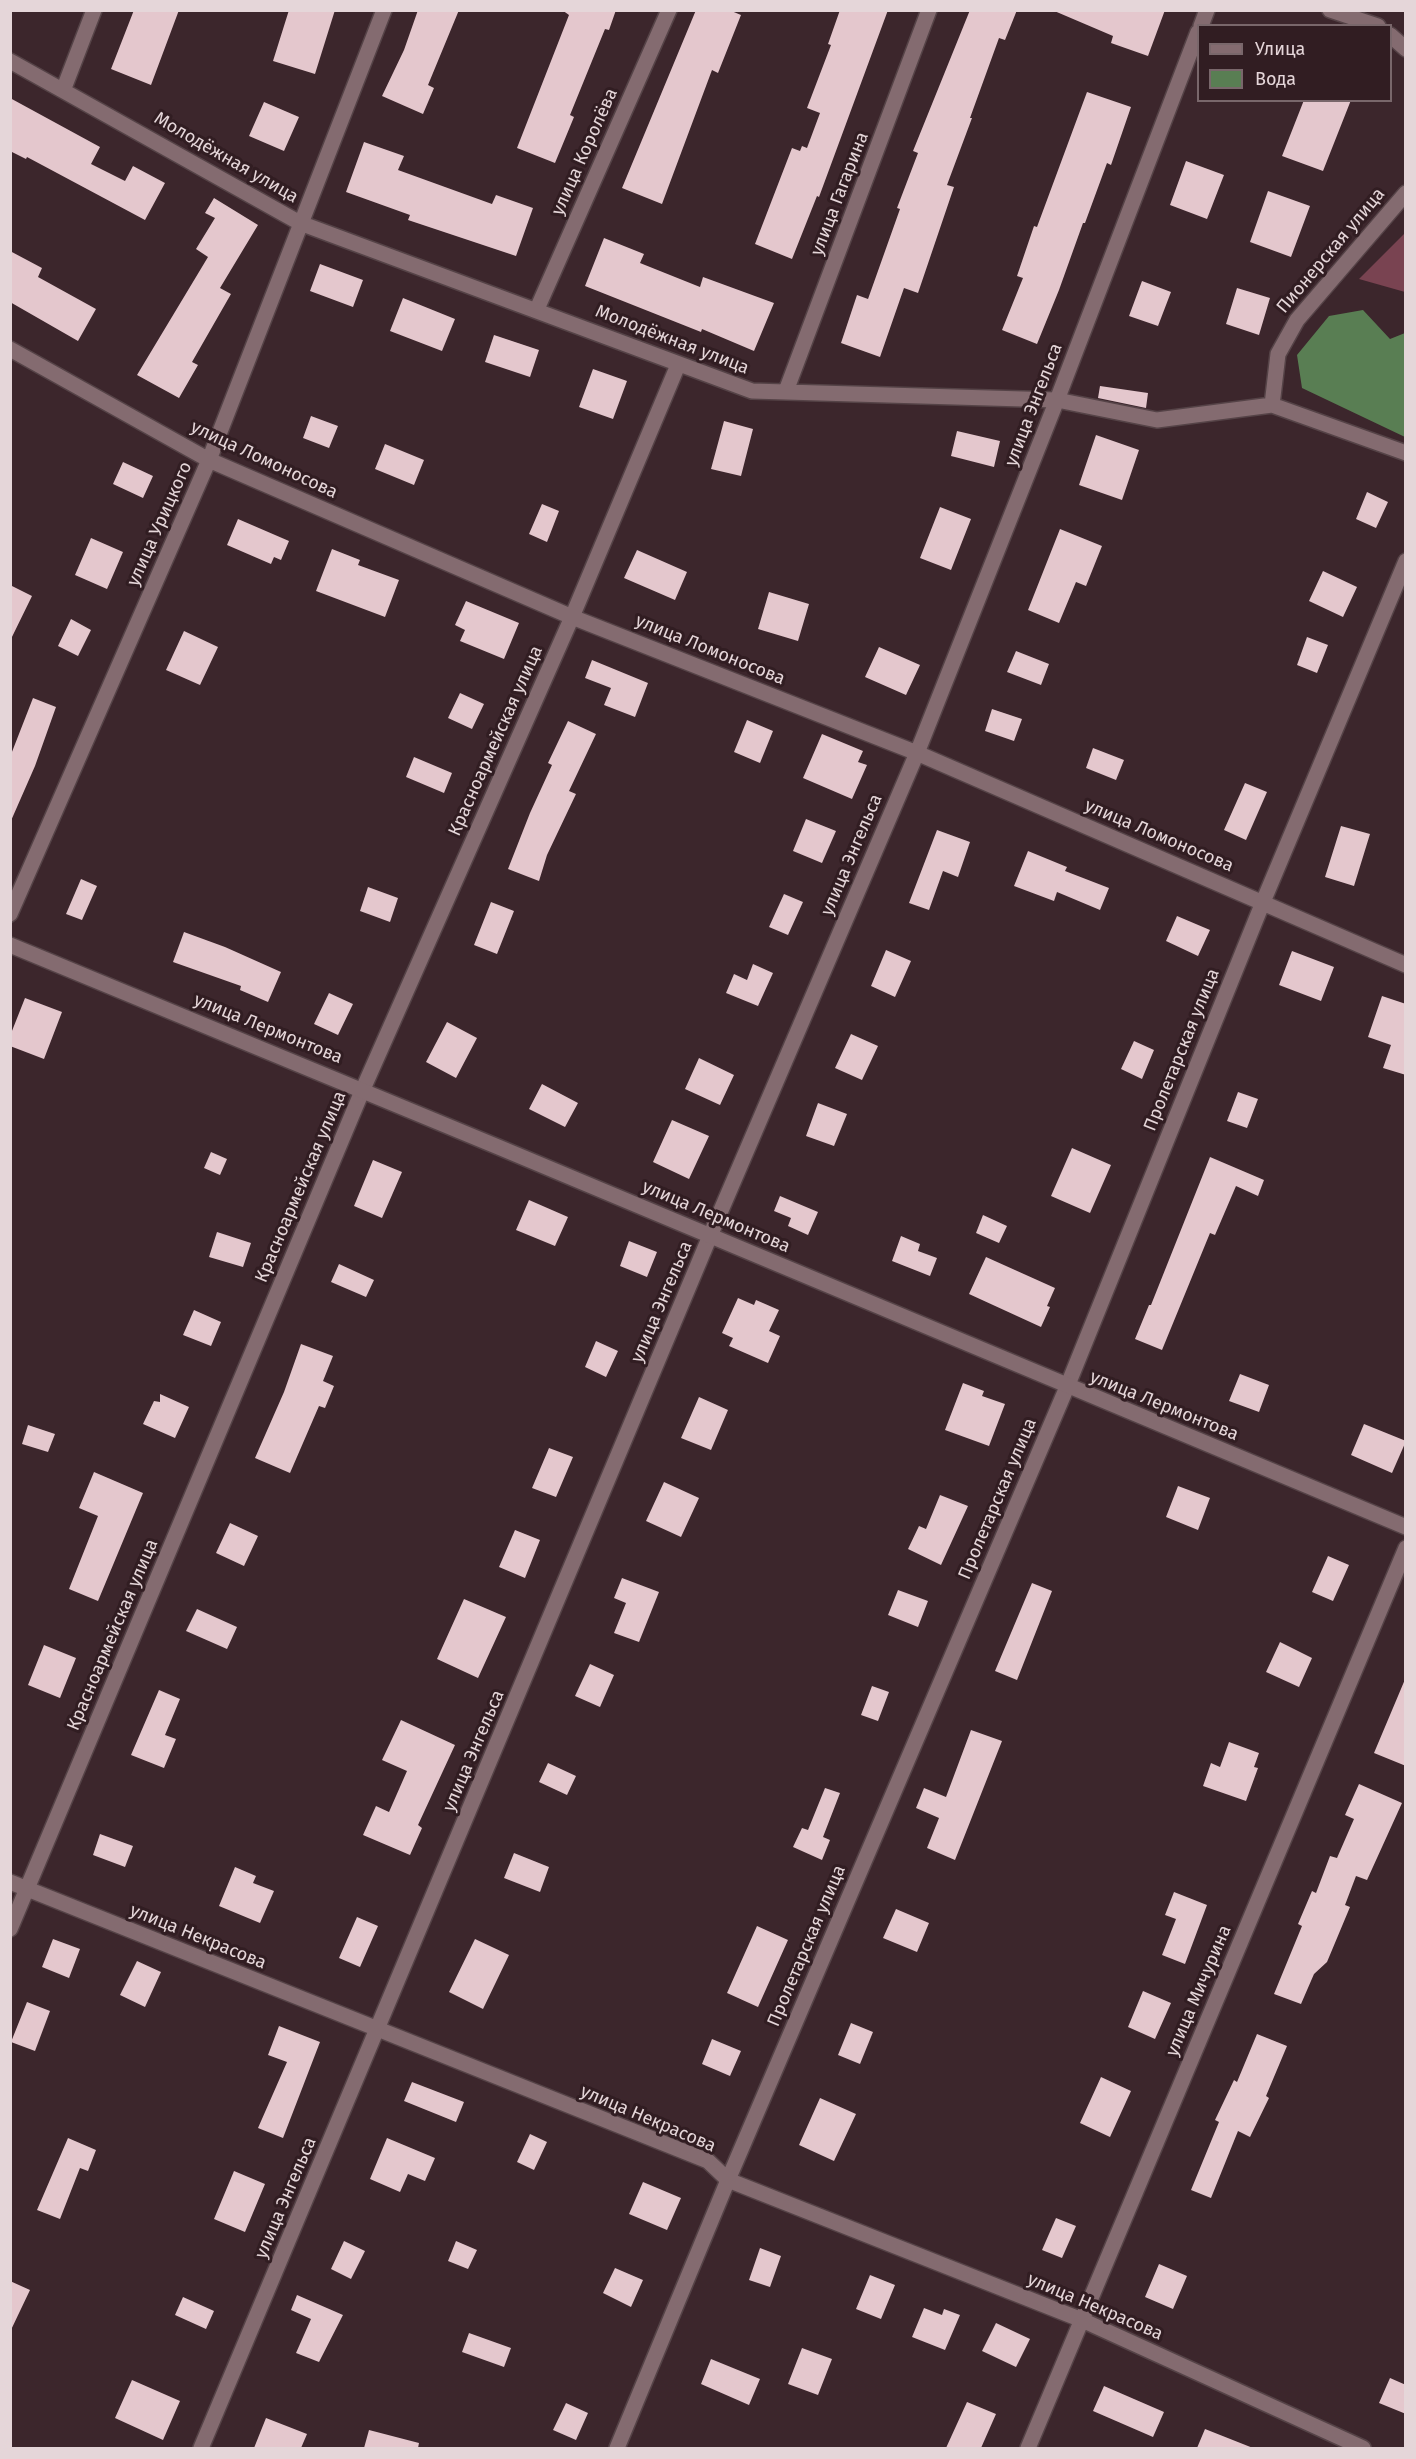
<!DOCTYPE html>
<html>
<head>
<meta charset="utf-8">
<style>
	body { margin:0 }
	#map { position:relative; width:1416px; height:2459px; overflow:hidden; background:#3c262c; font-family:"Fira Sans",sans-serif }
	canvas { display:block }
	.frame { position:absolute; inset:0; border:12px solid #e5d6d9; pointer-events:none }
	.legend { position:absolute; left:1197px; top:24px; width:195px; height:78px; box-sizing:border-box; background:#311d22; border:2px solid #79676b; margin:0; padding:8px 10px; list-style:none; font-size:18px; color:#e5d6d9 }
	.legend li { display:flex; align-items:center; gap:12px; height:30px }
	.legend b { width:30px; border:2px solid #79676b }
</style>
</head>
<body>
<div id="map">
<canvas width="1416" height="2459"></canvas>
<div class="frame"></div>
<ul class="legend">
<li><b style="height:8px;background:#846b70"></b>Улица</li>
<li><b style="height:16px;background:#597e53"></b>Вода</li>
</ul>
</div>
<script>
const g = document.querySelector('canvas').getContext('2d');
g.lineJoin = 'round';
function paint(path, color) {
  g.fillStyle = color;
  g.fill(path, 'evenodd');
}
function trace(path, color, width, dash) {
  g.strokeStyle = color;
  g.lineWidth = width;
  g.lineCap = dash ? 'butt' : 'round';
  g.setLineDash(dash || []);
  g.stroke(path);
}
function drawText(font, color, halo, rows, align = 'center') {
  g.font = font + ' "Fira Sans",sans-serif';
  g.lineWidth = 6;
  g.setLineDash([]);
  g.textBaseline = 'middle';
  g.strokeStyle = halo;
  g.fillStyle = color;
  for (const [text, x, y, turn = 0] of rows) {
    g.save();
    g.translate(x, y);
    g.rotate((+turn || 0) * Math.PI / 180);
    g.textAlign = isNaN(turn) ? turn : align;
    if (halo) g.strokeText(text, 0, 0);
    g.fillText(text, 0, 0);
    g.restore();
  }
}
paint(new Path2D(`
	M1405,233V292L1359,279Z`), '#794351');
paint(new Path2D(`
	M1363,310L1390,339L1405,333V437L1302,388L1297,355L1329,316Z`), '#597e53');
paint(new Path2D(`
	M134,10H179L151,85L111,69Z
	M289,10H335L315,74L273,61Z
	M418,10H459L428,85L434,88L423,114L382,96L404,50Z
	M562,10H616L609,30L605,29L570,115L574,117L555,163L517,148L569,15Z
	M696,10H729L741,15L718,73L712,70L662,204L622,188Z
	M840,10H888L819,197L817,196L792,259L755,244L792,148L800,151L802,146L807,148L820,113L807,108L831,45L828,44Z
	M970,10H1017L1005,40L999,38L970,118H972L947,185L954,187L918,293L904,288L880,357L841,343L857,295L868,299L900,209L897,208L918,153L913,151Z
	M1052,10H1165L1148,56L1111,43L1113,36Z
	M1087,92L1131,107L1111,165L1107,163L1085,223H1083L1059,290L1037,344L1002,330L1023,278L1017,276L1034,226L1037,227Z
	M10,98L100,147L91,164L125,181L133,166L165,183L145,220L27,157L26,159L10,151Z
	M1304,100H1351L1323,171L1282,156Z
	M264,102L299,117L284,151L249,136Z
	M364,142L404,156L398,170L492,204L496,195L533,208L516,256L408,220L410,215L346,192Z
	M1186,161L1224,175L1207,219L1170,205Z
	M1268,191L1310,206L1291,257L1250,242Z
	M214,198L258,225L220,288L231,294L192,362L198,365L179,398L137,375L208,257L196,249L215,218L205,213Z
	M604,238L644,254L640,263L700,287L703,277L774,303L754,351L702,329L701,332L585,286Z
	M10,251L42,268L38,277L96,309L78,341L10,302Z
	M320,264L363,280L353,307L310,291Z
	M1142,281L1171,292L1158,326L1129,316Z
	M1237,288L1270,298L1259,335L1226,324Z
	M403,298L455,319L442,351L390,331Z
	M494,335L539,350L530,377L485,362Z
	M593,369L627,381L613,419L579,407Z
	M1100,386L1148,393L1146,408L1098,398Z
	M311,416L338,426L329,448L303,438Z
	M724,421L753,429L741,476L711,469Z
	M957,431L1000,441L994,467L951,456Z
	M1096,435L1139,450L1122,500L1079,485Z
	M385,444L424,460L414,485L375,469Z
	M123,462L153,476L143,498L113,484Z
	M1367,492L1388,502L1376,528L1356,519Z
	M542,504L559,511L547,542L529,534Z
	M940,507L971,519L951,570L920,558Z
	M238,519L289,541L281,560L274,557L271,564L227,545Z
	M1060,529L1102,546L1086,586L1076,582L1059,623L1028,610Z
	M91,538L123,552L107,589L75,575Z
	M332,549L360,560L358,565L399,580L385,617L316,591Z
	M637,550L687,572L675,600L624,578Z
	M1323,571L1357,587L1343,617L1309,601Z
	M10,585L32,596L10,641Z
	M769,592L809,604L798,641L758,629Z
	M466,601L519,623L504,659L460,641L465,630L455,625Z
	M71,619L91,630L78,656L58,646Z
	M184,631L218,647L200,685L166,670Z
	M1307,637L1328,645L1317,673L1297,665Z
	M879,647L920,665L906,695L865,677Z
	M1016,651L1049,664L1041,685L1007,672Z
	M592,660L648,683L635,717L604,705L611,688L585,678Z
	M460,693L484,704L472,729L448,718Z
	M33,698L56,707L35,766L10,823V757Z
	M992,709L1022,719L1014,741L985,731Z
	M747,720L773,731L760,763L734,752Z
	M568,721L596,734L569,791L576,794L547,855L539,881L508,869L530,813L552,765L548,763Z
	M822,734L863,751L858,762L867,765L852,799L803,778Z
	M1093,748L1124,760L1116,780L1086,768Z
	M414,757L452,773L444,793L406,777Z
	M1245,783L1267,792L1246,840L1224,830Z
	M806,819L836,831L822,863L793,851Z
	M1341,826L1370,834L1354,886L1325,877Z
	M937,830L970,842L958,877L943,871L929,910L909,903Z
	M1028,851L1067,867L1065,871L1109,888L1100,910L1057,892L1054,901L1014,886Z
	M81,879L97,886L82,920L66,914Z
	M368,887L398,898L390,922L360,911Z
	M784,894L803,902L788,935L769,927Z
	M491,902L514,911L497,954L474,945Z
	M1177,916L1210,930L1198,956L1166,941Z
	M184,932L225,947L281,972L268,1002L240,990L241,986L173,962Z
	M886,950L911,961L895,997L871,986Z
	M1292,951L1334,967L1321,1001L1279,985Z
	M753,964L773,973L758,1006L726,993L734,974L747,980Z
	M329,993L353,1004L338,1035L314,1024Z
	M1382,996L1406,1004V1075L1383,1068L1391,1045L1368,1037Z
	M25,998L62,1012L44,1059L10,1046V1036Z
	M447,1022L477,1038L456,1078L426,1062Z
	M851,1034L878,1046L862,1080L835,1068Z
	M1134,1041L1154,1050L1142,1079L1121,1069Z
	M699,1058L734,1075L720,1105L685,1089Z
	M542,1084L578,1103L565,1127L529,1109Z
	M1238,1092L1258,1099L1247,1128L1227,1121Z
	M818,1103L847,1114L834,1146L806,1136Z
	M672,1120L709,1136L689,1179L653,1162Z
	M1072,1148L1111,1165L1090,1213L1051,1196Z
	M211,1152L227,1159L220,1175L204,1168Z
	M1210,1157L1264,1180L1258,1196L1236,1186L1215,1235L1210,1233L1162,1350L1135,1339L1149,1305H1151Z
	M373,1160L402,1172L382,1218L354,1206Z
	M780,1196L818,1212L808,1235L788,1226L791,1218L774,1211Z
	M529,1200L568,1217L555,1246L516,1230Z
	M983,1215L1007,1226L999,1243L976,1233Z
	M217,1232L251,1243L243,1267L209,1257Z
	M901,1236L920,1244L918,1251L937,1258L930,1276L892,1261Z
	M629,1241L657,1252L647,1277L620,1266Z
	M986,1257L1055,1288L1047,1306L1050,1307L1041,1327L969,1294Z
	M339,1264L374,1280L366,1297L331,1282Z
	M738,1298L754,1305L756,1300L779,1310L769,1331L780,1336L768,1363L729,1346L733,1338L722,1333Z
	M194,1310L221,1322L211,1346L183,1335Z
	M596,1341L618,1351L606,1377L585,1367Z
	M301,1344L333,1356L323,1381L334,1386L325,1408L319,1406L290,1473L255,1458L284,1392Z
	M1240,1374L1269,1385L1259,1412L1229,1401Z
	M963,1383L984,1391L982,1396L1005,1404L989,1446L945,1430Z
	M160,1394L189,1407L175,1438L143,1424L154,1401L160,1402Z
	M699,1397L728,1410L711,1450L681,1438Z
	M1364,1424L1406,1441L1392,1473L1351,1455Z
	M28,1425L55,1434L48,1452L22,1444Z
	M549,1448L573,1457L556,1497L532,1488Z
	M94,1472L143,1493L98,1601L69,1589L98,1516L79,1508Z
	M664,1482L699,1498L681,1537L646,1521Z
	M1178,1486L1210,1498L1198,1530L1166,1517Z
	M940,1495L968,1506L941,1565L908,1549L919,1526L926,1529Z
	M230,1523L258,1536L244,1566L216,1553Z
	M515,1530L540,1540L525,1578L499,1567Z
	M1328,1556L1349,1565L1333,1601L1312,1592Z
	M622,1578L659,1592L639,1642L614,1633L626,1603L614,1598Z
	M1032,1583L1052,1591L1017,1680L995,1671Z
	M898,1590L928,1601L918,1627L888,1615Z
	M464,1599L506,1617L478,1678L437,1659Z
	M197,1609L237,1627L227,1649L186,1631Z
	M1280,1642L1312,1658L1299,1687L1266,1672Z
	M44,1645L76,1658L60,1698L28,1685Z
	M590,1664L614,1675L600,1707L575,1696Z
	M1406,1677V1766L1374,1753Z
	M872,1686L889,1692L878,1721L861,1715Z
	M159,1690L180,1699L165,1735L176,1739L164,1768L131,1755Z
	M401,1720L455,1745L418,1825L422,1828L410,1855L363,1835L376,1806L389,1812L407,1771L382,1760Z
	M971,1730L1002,1741L955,1860L927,1848L939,1818L916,1808L924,1788L946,1797Z
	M1229,1742L1259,1753L1254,1767L1258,1768L1246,1801L1203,1786L1211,1763L1220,1767Z
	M548,1763L576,1776L567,1795L539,1782Z
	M1359,1784L1402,1803L1367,1880L1356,1876L1345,1905L1350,1907L1327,1962L1314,1974L1301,2004L1274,1994L1302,1926L1298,1924L1312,1891L1316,1893L1330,1856L1337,1858L1354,1819L1345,1815Z
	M825,1788L840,1793L823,1837L830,1840L822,1860L793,1847L802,1828L808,1830Z
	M100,1834L133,1846L125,1867L93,1855Z
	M514,1853L549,1867L540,1892L504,1878Z
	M235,1867L256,1876L253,1883L274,1891L260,1923L219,1906Z
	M1174,1892L1207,1905L1185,1964L1162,1955L1176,1919L1165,1915Z
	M896,1909L929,1923L917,1952L883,1938Z
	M357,1917L378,1926L360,1967L339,1958Z
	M757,1926L788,1940L758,2007L727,1993Z
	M53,1939L80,1949L69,1978L42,1967Z
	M475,1939L509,1955L483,2009L449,1992Z
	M137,1961L161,1972L145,2007L120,1995Z
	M1143,1991L1171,2003L1155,2039L1128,2027Z
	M27,2002L50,2011L35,2051L11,2042Z
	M851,2023L873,2032L860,2064L838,2055Z
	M279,2026L320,2042L283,2138L258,2128L287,2062L268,2055Z
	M1257,2034L1287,2046L1266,2096L1269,2098L1250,2137L1238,2131L1211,2198L1191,2190L1219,2122L1215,2120L1234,2080L1237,2082Z
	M712,2039L741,2051L730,2076L702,2064Z
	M1101,2077L1131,2091L1110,2137L1080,2123Z
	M412,2082L464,2102L456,2122L404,2101Z
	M820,2098L856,2114L834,2161L799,2145Z
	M530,2134L547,2142L534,2170L517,2162Z
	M68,2138L96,2150L88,2171L80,2168L60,2219L37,2210Z
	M387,2138L435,2158L425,2181L408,2174L400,2192L370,2179Z
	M234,2171L265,2184L245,2232L214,2219Z
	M643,2182L681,2198L667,2230L629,2214Z
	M1056,2218L1076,2226L1062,2258L1042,2250Z
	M344,2241L365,2251L351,2279L331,2269Z
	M456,2241L477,2250L468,2269L448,2261Z
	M760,2248L781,2256L770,2287L749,2280Z
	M1159,2264L1187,2276L1173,2309L1145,2297Z
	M615,2268L643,2280L631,2307L603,2293Z
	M870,2275L895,2285L881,2319L856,2309Z
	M10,2281L30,2290L10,2332Z
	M297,2295L343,2315L319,2362L296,2353L311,2319L291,2310Z
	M183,2297L214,2311L206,2329L175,2315Z
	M924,2308L942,2315L944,2309L960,2315L945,2350L912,2337Z
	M996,2323L1030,2339L1016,2367L982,2351Z
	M469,2333L511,2348L504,2367L462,2352Z
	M802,2348L832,2359L818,2395L788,2384Z
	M711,2359L760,2379L749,2405L701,2384Z
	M1390,2378L1406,2385V2414L1379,2403Z
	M132,2380L180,2401L163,2440L115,2418Z
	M1104,2386L1164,2412L1153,2437L1093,2411Z
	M967,2402L996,2414L981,2448H946Z
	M566,2403L588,2413L576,2440L553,2430Z
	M266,2418L307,2434L301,2448H254Z
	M1205,2429L1253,2448H1197Z
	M369,2430L419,2443L418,2448H364Z`), '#e4c7cd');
const minor = new Path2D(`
	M1330,10L1378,26
	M1201,26L1207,10
	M1390,35L1406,49
	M10,61L300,223L752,391L1057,400L1157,420L1272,405L1406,453
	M64,88L94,10
	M537,309L669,10
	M10,349L209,460L572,617L917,753L1406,965
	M786,391L929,10
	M1272,405L1278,354L1297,320L1406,193
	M10,914L209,460L384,10
	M10,1882L708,2161L728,2180L1082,2320L1363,2448
	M10,1929L363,1089L572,617L678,365
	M201,2448L710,1236L917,753L1057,400L1198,32
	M617,2448L728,2180L1067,1387L1263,902L1406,561
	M1028,2448L1406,1548`);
const tertiary = new Path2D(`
	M10,945C477,1135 940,1335 1406,1527`);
trace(minor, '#554347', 18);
trace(tertiary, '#554347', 18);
trace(minor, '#846b70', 15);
trace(tertiary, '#846b70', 15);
drawText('18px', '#e5d6d9', '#311d22', [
	["улица Королёва",585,152,-66],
	["Молодёжная улица",226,158,30],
	["улица Гагарина",840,194,-69],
	["Пионерская улица",1331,251,-50],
	["Молодёжная улица",672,340,21],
	["улица Энгельса",1034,405,-69],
	["улица Ломоносова",264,460,25],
	["улица Урицкого",160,524,-66],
	["улица Ломоносова",710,650,22],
	["Красноармейская улица",496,741,-66],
	["улица Ломоносова",1159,836,23],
	["улица Энгельса",852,855,-67],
	["улица Лермонтова",268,1029,22],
	["Пролетарская улица",1182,1050,-68],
	["Красноармейская улица",301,1187,-67],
	["улица Лермонтова",716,1217,23],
	["улица Энгельса",662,1302,-67],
	["улица Лермонтова",1164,1406,22],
	["Пролетарская улица",998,1499,-67],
	["Красноармейская улица",113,1635,-67],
	["улица Энгельса",474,1751,-67],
	["улица Некрасова",198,1937,22],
	["Пролетарская улица",807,1946,-67],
	["улица Мичурина",1199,1991,-67],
	["улица Некрасова",648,2119,23],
	["улица Энгельса",286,2198,-67],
	["улица Некрасова",1095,2307,23]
]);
</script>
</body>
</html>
